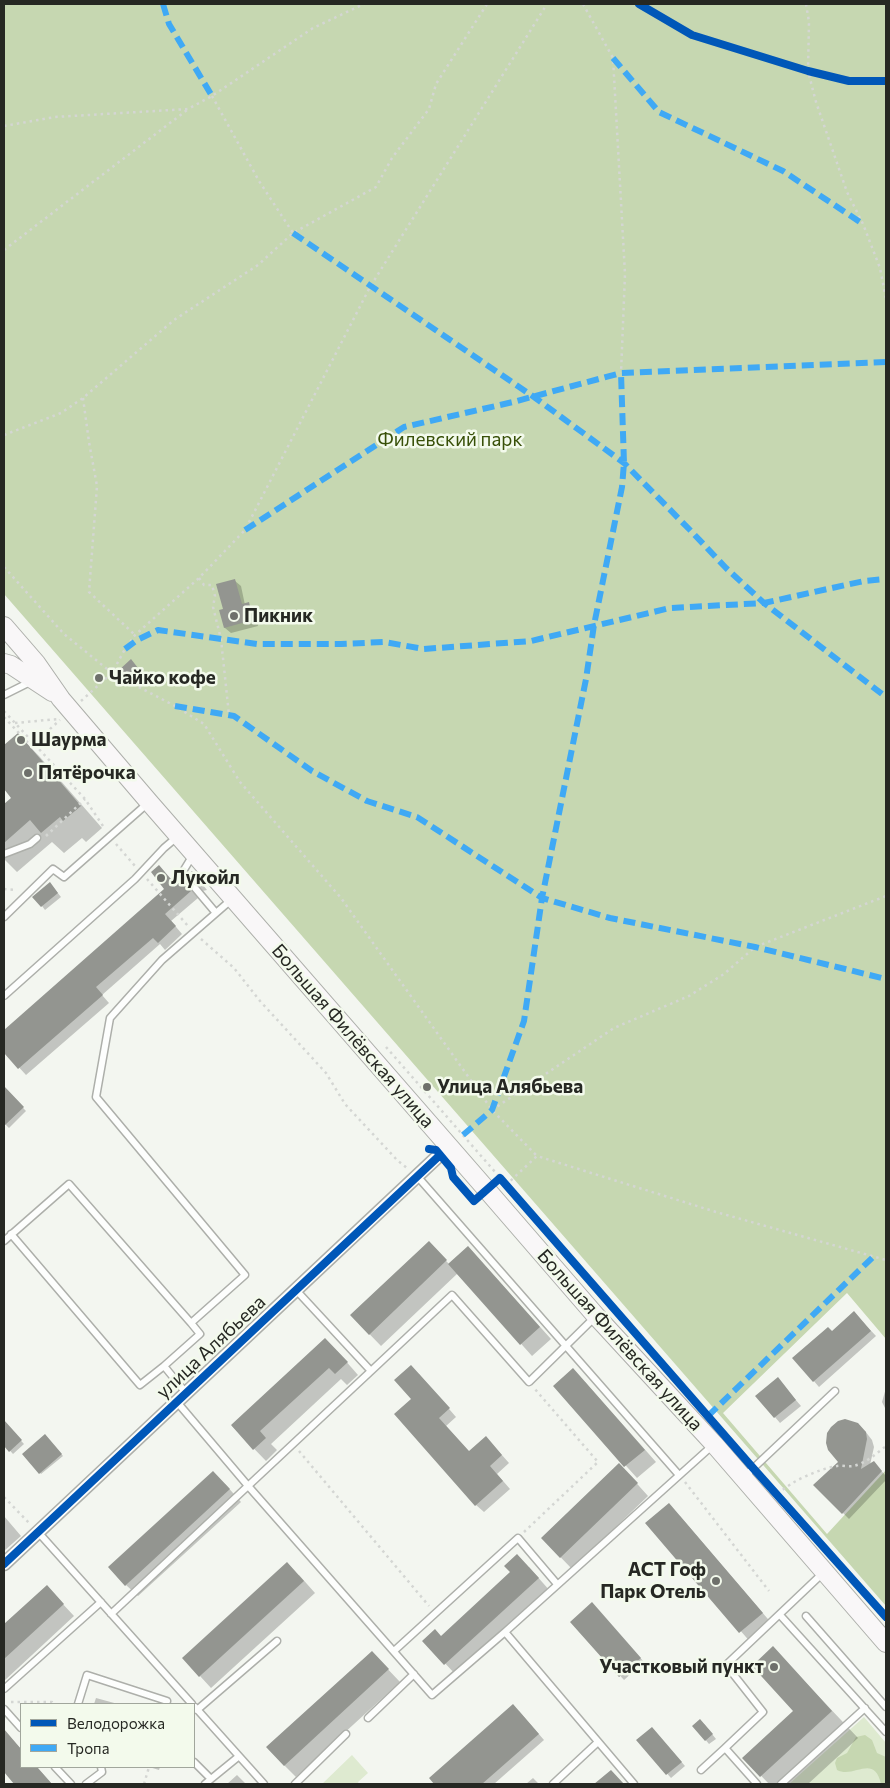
<!DOCTYPE html>
<html>
<head>
<meta charset="utf-8">
<style>
	body { margin:0 }
	#map { position:relative; width:890px; height:1788px; overflow:hidden; background:#f3f6f0; font-family:Commissioner,sans-serif }
	canvas { display:block }
	.frame { position:absolute; inset:0; border:5px solid #262823; pointer-events:none }
	.legend { position:absolute; left:20px; top:1703px; width:175px; height:65px; box-sizing:border-box; background:#f3faec; border:1px solid #a1a69c; margin:0; padding:6px 9px; list-style:none; font-size:15px; color:#262823 }
	.legend li { display:flex; align-items:center; gap:10px; height:25px }
	.legend b { width:25px; border:1px solid #a1a69c }
</style>
</head>
<body>
<div id="map">
<canvas width="890" height="1788"></canvas>
<div class="frame"></div>
<ul class="legend">
<li><b style="height:6px;background:#0057b8"></b>Велодорожка</li>
<li><b style="height:6px;background:#3fa9f5"></b>Тропа</li>
</ul>
</div>
<script>
const g = document.querySelector('canvas').getContext('2d');
g.lineJoin = 'round';
function paint(path, color) {
  g.fillStyle = color;
  g.fill(path, 'evenodd');
}
function trace(path, color, width, dash) {
  g.strokeStyle = color;
  g.lineWidth = width;
  g.lineCap = dash ? 'butt' : 'round';
  g.setLineDash(dash || []);
  g.stroke(path);
}
function drawText(font, color, halo, rows, align = 'center') {
  g.font = font + ' Commissioner,sans-serif';
  g.lineWidth = 5;
  g.setLineDash([]);
  g.textBaseline = 'middle';
  g.strokeStyle = halo;
  g.fillStyle = color;
  for (const [text, x, y, turn = 0] of rows) {
    g.save();
    g.translate(x, y);
    g.rotate((+turn || 0) * Math.PI / 180);
    g.textAlign = isNaN(turn) ? turn : align;
    if (halo) g.strokeText(text, 0, 0);
    g.fillText(text, 0, 0);
    g.restore();
  }
}
paint(new Path2D(`
	M864,1717L886,1743V1784H789Z
	M352,1755L368,1773L358,1782L359,1784H322Z`), '#deead0');
paint(new Path2D(`
	M4,4H886V1339L847,1293L723,1413L827,1534L886,1470V1606L4,594Z
	M865,1735L872,1740L877,1753L886,1757V1784H881C874,1753 854,1779 837,1770L835,1763L837,1758L847,1753L856,1737Z`), '#c6d7b1');
paint(new Path2D(`
	M235,581L241,586L245,605L248,604L254,610L258,626L231,633L225,628V609Z
	M131,661L139,671L128,680L119,671Z
	M18,735L39,756L102,828L86,842L82,838L64,853L52,842L17,872L4,859V806L13,798L4,787V747Z
	M199,880L207,890L198,892V898L171,921L182,934L165,950L160,944L102,995L109,1003L26,1075L4,1051V1031L166,889Z
	M53,887L61,897L45,910L42,906Z
	M4,1088L26,1111L9,1128L4,1123Z
	M429,1243L449,1264L468,1247L551,1339L532,1356L458,1273L381,1346L352,1316Z
	M859,1318L876,1336L819,1387L794,1358Z
	M337,1351L358,1375L347,1385L341,1379L271,1444L277,1450L266,1461L232,1426Z
	M419,1374L456,1417L446,1426L469,1452L493,1445L509,1463L497,1474L510,1489L484,1512L476,1505L413,1399Z
	M585,1382L656,1462L637,1478L555,1387Z
	M783,1385L801,1406L780,1423L757,1396Z
	M886,1388V1410L882,1402Z
	M4,1422L24,1444L13,1454L4,1444Z
	M865,1431L872,1440L874,1447L870,1465L874,1463L886,1476V1480L849,1519L815,1485L839,1462Z
	M45,1436L63,1456L41,1474L24,1454Z
	M631,1477L648,1496L572,1569L542,1538Z
	M225,1484L241,1502L138,1596L126,1585Z
	M4,1516L21,1536L4,1551Z
	M680,1516L773,1625L752,1644L647,1523Z
	M529,1567L550,1591L457,1676L424,1641L441,1637Z
	M299,1575L315,1593L211,1688L200,1676Z
	M47,1587L74,1616L4,1681V1626Z
	M596,1608L644,1662L624,1680L572,1622Z
	M773,1648L858,1738L808,1784H769L744,1758L795,1711Z
	M383,1664L400,1682L296,1777L284,1765Z
	M96,1698L118,1704H94Z
	M519,1711L544,1740L494,1784H436L430,1778Z
	M704,1724L716,1739L709,1744L694,1726Z
	M655,1732L685,1766L671,1778L638,1741Z
	M9,1736L21,1749V1767H37L52,1784H16L4,1770V1741Z
	M149,1767H160L159,1770Z
	M237,1775L246,1784H227Z
	M533,1778L539,1784H526Z`), '#0003');
paint(new Path2D(`
	M235,579L242,604L249,602L253,620L224,628L219,610L223,609L216,584Z
	M131,659L138,668L125,680L118,671Z
	M18,733L81,806L63,821L60,817L41,833L30,820L4,843V804L11,798L4,789V745Z
	M159,865L176,885L181,880L185,882L188,881L190,877L189,874L192,871L201,882L199,885L195,883L191,885V891L165,914L176,926L158,943L153,938L96,987L103,995L18,1069L4,1053V1030L164,889L151,872Z
	M50,882L58,893L41,907L32,897Z
	M4,1086L24,1107L4,1126Z
	M429,1241L447,1260L369,1335L350,1315Z
	M468,1246L540,1327L520,1345L448,1264Z
	M854,1311L871,1331L813,1382L792,1358L828,1327L832,1331Z
	M325,1338L348,1362L335,1374L329,1368L260,1431L266,1438L253,1450L231,1425Z
	M411,1365L450,1408L439,1418L469,1451L486,1436L502,1455L490,1466L503,1481L475,1506L394,1414L411,1399L394,1380Z
	M573,1368L645,1450L624,1467L553,1386Z
	M778,1377L796,1400L774,1418L755,1396Z
	M845,1419L858,1423L866,1432L867,1439L861,1469L874,1461L882,1471L842,1514L813,1485L838,1462L828,1450L826,1443L827,1433L831,1427L838,1421Z
	M4,1420L22,1440L9,1452L4,1446Z
	M45,1434L62,1454L39,1474L22,1454Z
	M619,1463L638,1483L560,1558L541,1538Z
	M213,1471L230,1489L125,1586L108,1567Z
	M669,1503L763,1613L739,1633L645,1523Z
	M517,1554L539,1578L444,1665L422,1641L435,1629L441,1636L510,1572L504,1566Z
	M287,1562L304,1581L199,1677L182,1658Z
	M47,1585L64,1604L4,1659V1624Z
	M592,1602L641,1658L619,1677L570,1622Z
	M773,1646L832,1711L760,1777L742,1758L793,1711L752,1666Z
	M372,1651L389,1669L284,1766L266,1747Z
	M513,1704L539,1734L482,1784H434L429,1778Z
	M700,1719L713,1734L705,1741L692,1726Z
	M652,1727L682,1762L666,1775L636,1740Z
	M4,1729L21,1749V1767H37L52,1784H14L4,1772Z
	M611,1770L624,1784H594Z`), '#939590');
const lane = new Path2D(`
	M4,695L32,681
	M4,854L30,844L37,838
	M185,877L182,873L193,855
	M195,888L216,913
	M4,917L53,869L64,877L148,803
	M4,996L135,879L164,848L177,837
	M417,1176L679,1475
	M11,1234L140,1385L164,1366
	M4,1241L69,1184L191,1323L245,1275L96,1097L110,1018L162,960L231,900
	M371,1371L452,1295L529,1382L596,1316
	M186,1393L164,1366L200,1334L191,1323
	M177,1402L249,1487L432,1695L505,1632
	M745,1476L835,1391
	M38,1532L192,1704
	M111,1614L371,1371L296,1290
	M780,1615L886,1732
	M806,1616L886,1707
	M394,1651L518,1538L557,1584
	M4,1689L101,1602
	M78,1704L87,1675L167,1701L166,1704
	M195,1707L264,1784
	M4,1709L21,1728
	M197,1710L277,1641
	M368,1718L414,1674
	M194,1762L211,1779L205,1784
	M55,1767L71,1784
	M701,1770L725,1748
	M211,1779L238,1757
	M86,1784L102,1772L101,1767
	M295,1784L346,1734
	M553,1784L598,1742
	M634,1784L505,1632L713,1445
	M757,1784L725,1748L763,1712L726,1665L824,1572
	M781,1784L865,1708`);
const street = new Path2D(`
	M4,1564L449,1146`);
const secondary = new Path2D(`
	M4,626L36,663L61,699L149,802L487,1190L596,1316L714,1444L886,1643
	M4,663L11,665L52,692`);
trace(lane, '#adafaa', 9);
trace(street, '#adafaa', 15);
trace(secondary, '#adafaa', 20);
trace(new Path2D(`
	M583,4L613,58L625,274L621,373
	M806,4L809,22L808,71L816,102L847,192L863,224L880,268L886,299
	M212,96L259,181L293,233
	M4,126L55,117L188,109L212,96L313,28L364,4
	M4,250L187,110
	M83,398L89,442L97,486L89,592L135,635
	M4,435L61,413L83,398L174,320L258,265L293,233L376,187L392,158L429,109L436,84L487,4
	M4,567L64,634L112,673L175,706L204,724L240,782L341,898L492,1110L537,1156
	M199,578L204,585H212L215,596L213,607L221,639L229,715
	M81,701L112,673L125,649L135,635L199,578L245,530L370,287L547,4
	M4,711L85,799L105,829
	M4,717L31,746L60,720
	M15,723L58,719
	M46,836L85,799
	M116,844L135,866
	M147,879L188,926
	M4,889L17,890
	M201,939L234,968L260,1001L326,1073L345,1104L397,1160L407,1168
	M386,1047L647,1346
	M492,1110L614,1028L689,996L724,974L755,947L886,896
	M453,1177L460,1185
	M506,1185L537,1156L716,1212L886,1260
	M299,1451L429,1606
	M685,1482L769,1591
	M778,1494C791,1481 819,1469 837,1466C842,1465 848,1467 853,1466C865,1464 877,1453 886,1446
	M4,1497L30,1524
	M524,1532L598,1462L534,1388
	M867,1596L886,1617
	M11,1702H52L54,1704
	M144,1784L149,1767`), '#d4d6d3', 2.5, [2.5, 4]);
trace(lane, '#fdfefd', 6);
trace(street, '#fdfefd', 12);
trace(secondary, '#f9f7f8', 18);
trace(new Path2D(`
	M163,4L169,24L212,96
	M613,58L659,112L783,171L863,224
	M293,233L534,397L624,463L690,530L726,568L764,603L886,697
	M245,530L404,427L513,402L621,373L886,362
	M125,649L137,640L158,630L257,644H341L384,642L424,649L504,643L531,641L670,608L764,603L864,581L886,579
	M175,706L234,716L312,771L367,801L417,817L542,898L610,918L755,947L886,979
	M463,1135L492,1110L524,1021L542,898L586,679L594,625L622,487L624,463L621,373
	M708,1416L873,1257`), '#3fa9f5', 6, [12, 6]);
trace(new Path2D(`
	M639,4L692,35L808,71L849,81H886
	M429,1149L436,1150L451,1168L453,1177L474,1201L500,1178L753,1468L886,1617
	M4,1564L440,1155`), '#0057b8', 8);
for (const [x, y, r, color] of [
	[234,616,5,"#6e706b"],
	[99,678,5,"#6e706b"],
	[21,740,5,"#6e706b"],
	[28,773,5,"#6e706b"],
	[161,878,5,"#6e706b"],
	[427,1087,5,"#6e706b"],
	[716,1581,5,"#6e706b"],
	[774,1667,5,"#6e706b"]
]) {
  const dot = new Path2D();
  dot.arc(x, y, r, 0, 2 * Math.PI);
  g.fillStyle = color;
  g.fill(dot);
  trace(dot, '#f3faec', 2);
}
drawText('19px', '#385008', '#f3faec', [
	["Филевский парк",450,440]
]);
drawText('bold 19px', '#262823', '#f3faec', [
	["Пикник",244,616],
	["Чайко кофе",109,678],
	["Шаурма",31,740],
	["Пятёрочка",38,773],
	["Лукойл",171,878],
	["Улица Алябьева",437,1087],
	["АСТ Гоф",706,1570,"right"],
	["Парк Отель",706,1592,"right"],
	["Участковый пункт",764,1667,"right"]
], 'left');
drawText('19px', '#262823', '#f3faec', [
	["Большая Филёвская улица",353,1036,49],
	["Большая Филёвская улица",620,1340,48],
	["улица Алябьева",211,1347,-43]
]);
</script>
</body>
</html>
